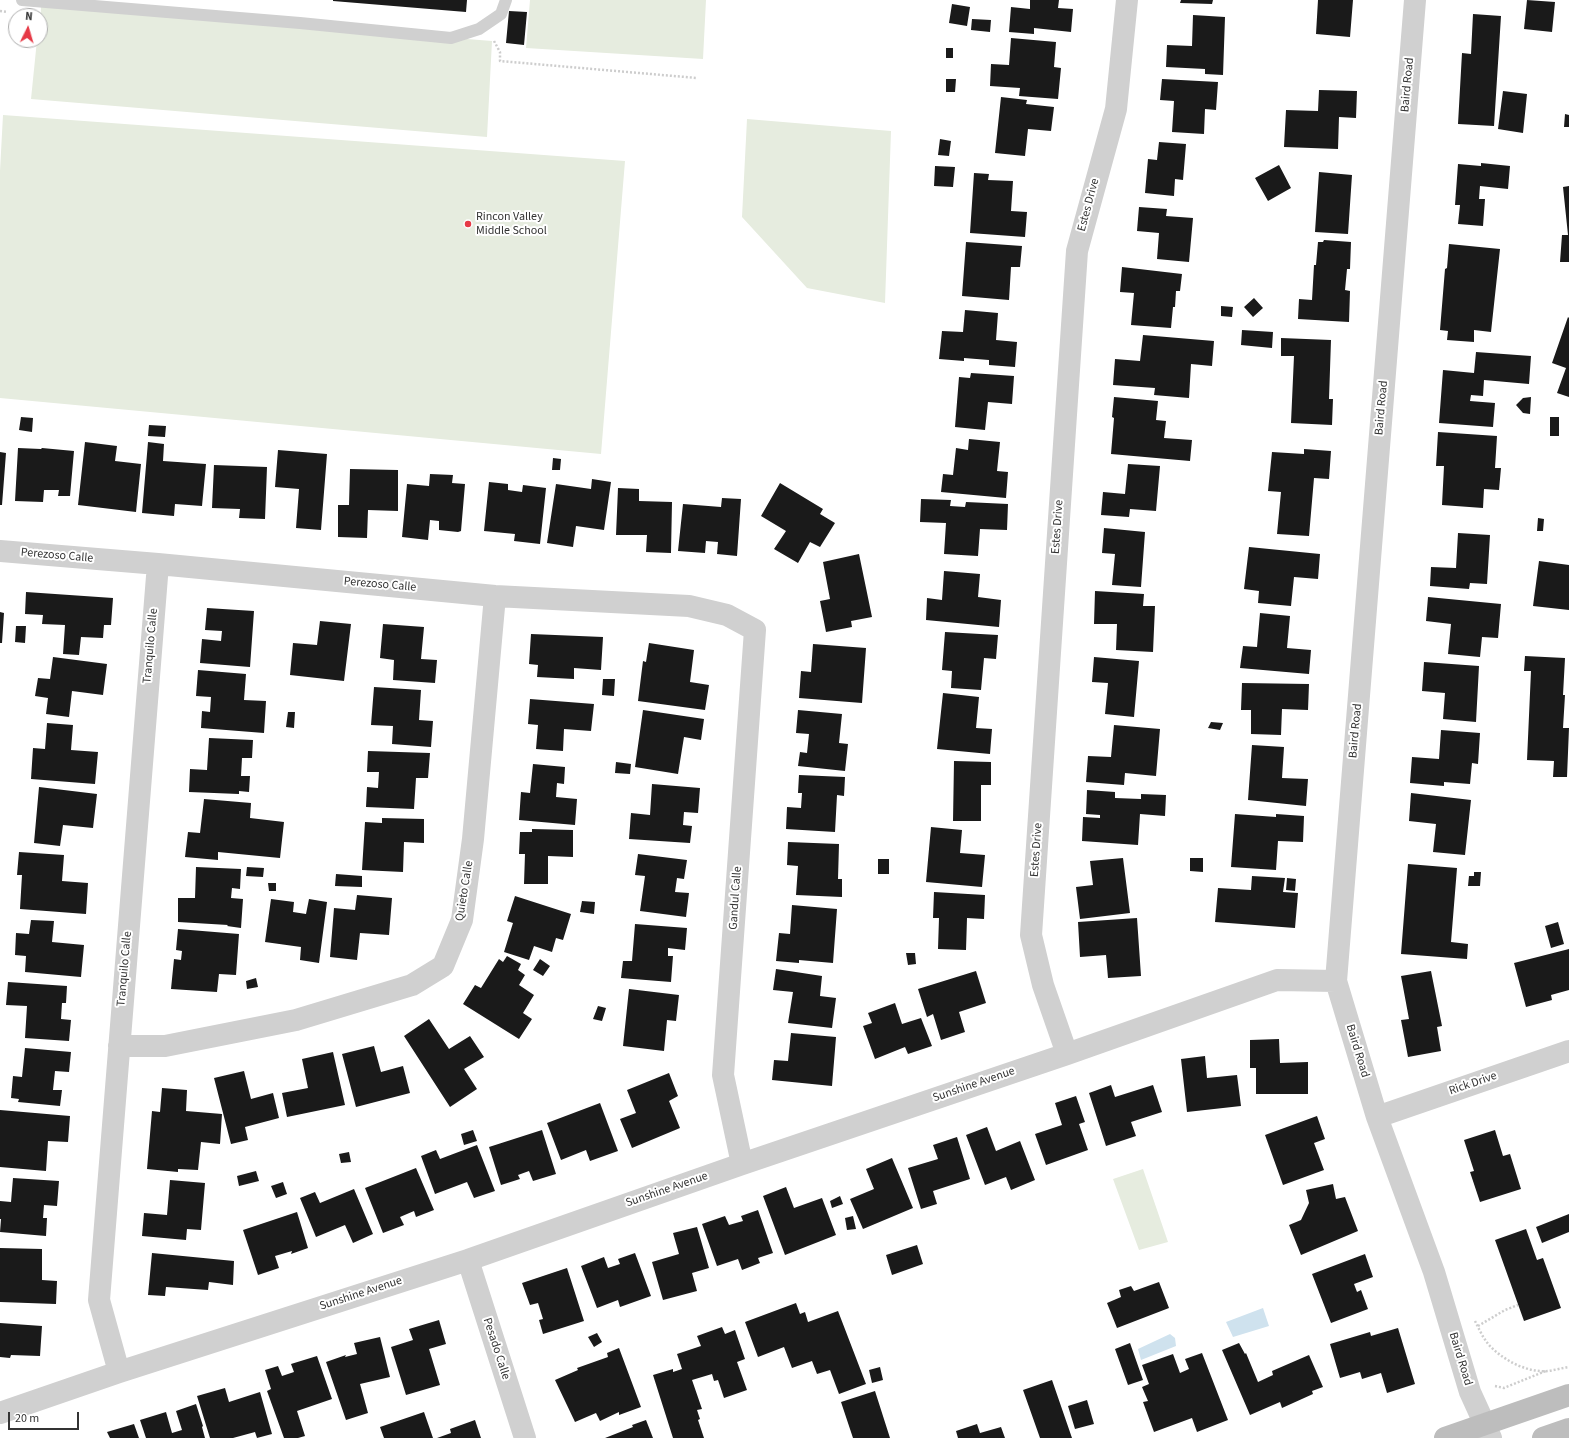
<!DOCTYPE html>
<html>
<head>
<meta charset="utf-8">
<style>
	body { margin:0 }
	#map { position:relative; width:1569px; height:1438px; overflow:hidden; background:#fff; font-family:"Source Sans 3",sans-serif }
	canvas { display:block }
	.north { position:absolute; left:8px; top:8px; width:40px; height:40px; box-sizing:border-box; background:#fff; border:1px solid #adadad; border-radius:50%; rotate:5deg; font-size:11px; font-weight:700; line-height:16px; text-align:center; color:#333 }
	.north::after { content:''; display:block; margin:auto; width:14px; height:18px; background:#e63946; clip-path:polygon(50% 0,100% 100%,50% 72%,0 100%) }
	.scale { position:absolute; left:8px; top:1412px; width:71px; height:18px; box-sizing:border-box; border:2px solid #333; border-top:0; padding-left:5px; font-size:12px; line-height:14px; white-space:nowrap; color:#333; -webkit-text-stroke:3px #fff; paint-order:stroke }
</style>
</head>
<body>
<div id="map">
<canvas width="1569" height="1438"></canvas>
<div class="north">N</div>
<div class="scale">20 m</div>
</div>
<script>
const g = document.querySelector('canvas').getContext('2d');
g.lineJoin = 'round';
function paint(path, color) {
  g.fillStyle = color;
  g.fill(path, 'evenodd');
}
function trace(path, color, width, dash) {
  g.strokeStyle = color;
  g.lineWidth = width;
  g.lineCap = dash ? 'butt' : 'round';
  g.setLineDash(dash || []);
  g.stroke(path);
}
function drawText(font, color, halo, rows, align = 'center') {
  g.font = font + ' "Source Sans 3",sans-serif';
  g.lineWidth = 4;
  g.setLineDash([]);
  g.textBaseline = 'middle';
  g.strokeStyle = halo;
  g.fillStyle = color;
  for (const [text, x, y, turn = 0] of rows) {
    g.save();
    g.translate(x, y);
    g.rotate((+turn || 0) * Math.PI / 180);
    g.textAlign = isNaN(turn) ? turn : align;
    if (halo) g.strokeText(text, 0, 0);
    g.fillText(text, 0, 0);
    g.restore();
  }
}
paint(new Path2D(`
	M530,0H706L703,59L526,48Z
	M41,5L492,41L487,137L31,99L37,40H40Z
	M3,115L625,161L601,454L0,398V171Z
	M747,119L891,131L885,303L807,288L742,217Z
	M1143,1169L1168,1242L1139,1250L1113,1179Z`), '#e6ecdf');
paint(new Path2D(`
	M1263,1308L1269,1326L1233,1337L1226,1322Z
	M1170,1334L1175,1338L1176,1346L1141,1360L1138,1349Z`), '#cfe2ee');
paint(new Path2D(`
	M333,0H467L466,12L333,1Z
	M1030,0H1059L1058,8L1073,9L1071,32L1034,28V34L1009,32L1011,7L1030,9Z
	M1181,0H1213L1212,4L1180,3Z
	M1318,0H1353L1350,37L1316,34Z
	M1527,0L1555,2L1552,32L1524,29Z
	M952,4L970,7L967,26L949,23Z
	M509,11L527,12L524,45L506,43Z
	M1473,14L1501,16L1494,126L1458,124L1462,53L1471,54Z
	M1193,15L1225,17L1223,75L1205,74V69L1166,67L1167,45L1192,46Z
	M972,19L991,20L990,32L971,30Z
	M1011,38L1056,42L1054,67L1061,68L1058,99L1019,96L1020,88L990,86L991,64L1009,65Z
	M946,48H953V58H946Z
	M946,79H956L955,92H946Z
	M1162,79L1218,82L1216,110L1205,109L1204,134L1172,132L1174,101L1160,100Z
	M1319,90L1357,91L1356,118L1339,117L1338,149L1284,147L1286,110L1318,111Z
	M1503,91L1527,94L1523,133L1498,129Z
	M1001,97L1027,100L1026,104L1054,107L1051,131L1028,129L1025,156L995,153Z
	M1565,114L1569,115V127H1564Z
	M940,139L951,141L949,156L938,155Z
	M1159,142L1186,144L1183,180L1175,179L1174,196L1145,193L1148,159L1157,160Z
	M1481,163L1510,166L1508,189L1480,186L1479,199H1485L1483,226L1458,224L1460,205H1455L1458,164L1481,166Z
	M1279,165L1291,188L1268,201L1255,178Z
	M935,166L955,167L953,187L934,186Z
	M1319,172L1352,175L1348,234L1315,232Z
	M974,173L989,174L988,180L1013,181L1011,211L1027,212L1025,237L970,233Z
	M1569,186V262H1560L1562,235H1568L1563,187Z
	M1139,207L1167,209L1166,216L1193,218L1189,262L1157,259L1159,233L1137,231Z
	M1324,240L1351,242L1350,269H1347L1345,290L1350,291L1349,322L1298,319L1299,299L1312,300L1314,265H1316L1318,242H1323Z
	M966,242L1022,246L1020,267H1011L1009,300L962,296Z
	M1449,244L1500,249L1491,332L1474,330V342L1447,340L1448,331L1440,330L1445,269L1447,268Z
	M1122,267L1182,274L1180,291H1176L1175,307H1173L1171,328L1131,325L1134,293L1120,292Z
	M1254,298L1263,308L1253,317L1244,307Z
	M1221,306L1233,307L1232,317L1221,316Z
	M965,310L998,313L996,340L1017,342L1015,367L989,365V360L964,358V361L939,359L942,331L963,332Z
	M1568,317L1569,318V397L1557,393L1566,368L1552,363Z
	M1242,330L1273,332L1272,348L1241,345Z
	M1143,335L1214,341L1212,366L1191,364L1189,398L1154,395L1155,388L1113,385L1115,359L1140,361Z
	M1281,338L1331,340L1329,399H1333L1332,425L1291,423L1294,356H1281Z
	M1476,352L1531,356L1529,384L1484,380L1483,396L1471,395L1470,401L1495,403L1493,427L1439,423L1443,370L1474,373Z
	M971,373L1014,376L1012,404L988,402L985,430L955,427L959,377L970,378Z
	M1114,397L1158,401L1156,420L1166,421L1164,438L1192,440L1190,461L1111,454L1114,418L1112,417Z
	M1531,397L1530,414L1523,413L1516,405L1523,398Z
	M21,417L33,418L32,432L19,430Z
	M1550,417H1559V436H1550Z
	M149,425L166,426L165,437L148,436Z
	M1438,432L1497,436L1495,468H1501L1499,490L1484,489L1483,508L1442,505L1444,466H1436Z
	M969,439L1000,442L997,471L1008,472L1006,498L941,492L943,474L953,475L956,448L968,450Z
	M85,442L117,446L115,461L141,464L136,512L78,505Z
	M148,442L164,444L163,461L206,464L202,506L175,504L174,516L142,513Z
	M18,448L41,449L42,448L74,451L70,496H58L59,490H44L43,502L15,501Z
	M1304,449L1331,451L1329,479L1314,478L1309,536L1277,534L1281,492L1268,491L1272,452L1304,454Z
	M278,450L327,454L321,530L296,528L299,489L275,487Z
	M0,452L6,453L2,505H0Z
	M553,458L561,459L560,470H552Z
	M1128,464L1160,466L1156,511L1130,509L1129,517L1101,515L1103,492L1125,494Z
	M214,465L267,467L265,519L239,518L240,509L212,508Z
	M350,469L398,470V511L368,510L367,538L338,537V505H349Z
	M430,474L453,475L452,483L465,484L461,531L458,532L439,530V521L430,520L428,540L402,537L407,484L429,486Z
	M592,479L611,482L604,530L576,526L573,547L547,543L556,484L591,489Z
	M489,482L508,484V490L522,492L523,485L546,488L540,544L514,541L515,534L484,531Z
	M780,483L823,509L820,514L835,523L820,547L810,542L798,563L774,549L786,531L761,516Z
	M618,488L639,489V501L672,502L671,553L646,552L647,535H616Z
	M722,498L741,499L737,556L717,554L718,542L706,541L705,553L678,551L683,504L721,507Z
	M921,499L951,500L950,506L965,507L966,502L1008,504L1007,530L980,529L978,556L944,554L946,523L920,522Z
	M1538,518L1544,519L1543,531H1537Z
	M1104,528L1145,532L1141,587L1112,585L1115,554L1102,553Z
	M1458,533L1490,535L1487,584L1470,583L1469,589L1430,586L1431,567L1456,568Z
	M1249,547L1320,554L1318,579L1294,577L1291,606L1258,603L1259,591L1244,589Z
	M859,554L872,617L851,621L852,627L826,632L820,601L830,599L823,562Z
	M1539,561L1569,565V610L1533,606Z
	M944,571L980,574L978,597L1001,600L999,627L926,620L927,598L942,600Z
	M1095,591L1144,594L1143,606H1155L1153,652L1116,650L1117,624H1094Z
	M26,592L113,598L111,625H104L103,638L81,637L79,655L63,654L65,625L42,624L43,615L25,614Z
	M1428,597L1501,604L1498,638L1482,637L1480,657L1448,654L1451,624L1426,621Z
	M207,608L254,611L250,667L200,663L202,639L221,641L222,631L205,630Z
	M0,612L4,613L2,643H0Z
	M1260,613L1290,616L1287,648L1311,650L1309,674L1240,668L1243,646L1257,647Z
	M320,621L351,624L344,681L290,675L293,643L317,645Z
	M383,624L424,627L421,659L437,660L435,683L393,680L394,660L380,658Z
	M16,626H26L25,643L15,642Z
	M945,632L998,635L996,659L984,658L981,690L951,688L952,671L942,670Z
	M531,634L603,637L601,670L574,668V679L537,677L538,665L529,664Z
	M649,643L694,650L690,682L709,685L705,710L638,701L643,661L646,662Z
	M813,644L866,648L862,703L799,698L801,671L811,672Z
	M1525,656L1565,658L1563,695H1565L1563,728H1569L1567,777H1553L1554,761L1527,760L1531,671H1524Z
	M53,657L107,664L103,695L72,691L69,717L46,714L48,698L35,696L38,678L50,679Z
	M1094,657L1139,661L1134,717L1105,714L1108,683L1092,682Z
	M1424,662L1479,666L1476,722L1443,719L1445,693L1422,691Z
	M198,670L246,674L244,700L266,701L264,733L201,728L202,711L210,712L211,697L196,696Z
	M603,679H615L614,696L602,695Z
	M1242,683L1309,684L1308,710L1282,709L1281,735L1251,734V710H1241Z
	M374,687L421,690L419,720L433,721L431,747L392,744L393,726L371,725Z
	M943,693L979,697L976,728L992,729L990,754L937,749Z
	M530,699L594,704L591,731L564,729L563,751L536,749L538,725L528,724Z
	M643,710L704,719L701,740L684,737L678,774L635,767Z
	M798,710L842,714L839,743L848,744L845,771L798,766L800,752L807,753L809,734L796,733Z
	M288,712H295L294,728L286,727Z
	M1211,722L1223,723L1220,730L1208,728Z
	M47,723L73,725L71,750L98,752L95,784L31,779L33,748L45,749Z
	M1114,725L1160,729L1156,776L1125,773L1124,785L1086,782L1088,756L1111,757Z
	M1441,730L1480,733L1478,764L1472,763L1470,784L1444,782V786L1410,783L1412,757L1439,759Z
	M209,738L253,740L252,758H242L241,776H250L249,792L239,791V794L189,792L190,769L207,770Z
	M1252,745L1284,747L1282,778L1308,779L1306,806L1248,800Z
	M368,751L430,753L428,778H416L414,809L366,807L367,787L378,788L379,772H367Z
	M954,761L991,762V785H981V821H953Z
	M616,762L631,764L630,774L615,773Z
	M533,764L565,767L564,784L557,783L556,797L577,799L575,825L519,820L521,792L530,793Z
	M799,775L845,777L844,796L837,795L835,832L786,829L787,807L801,808L802,793H798Z
	M652,784L700,788L698,813L684,812L683,825L692,826L690,843L629,839L631,813L650,815Z
	M39,787L97,794L93,828L63,825L60,846L34,843Z
	M1087,790L1115,792V798L1141,799V794L1166,795L1165,816L1140,814L1138,845L1082,841L1083,817L1100,818V815L1086,814Z
	M1411,793L1471,800L1465,855L1433,852L1436,824L1409,821Z
	M204,799L251,803L250,818L284,822L280,858L218,852V860L185,857L188,832L200,833Z
	M1235,814L1276,817V814L1304,816L1303,842L1278,841L1276,870L1231,867Z
	M382,818L424,819V843L404,842L403,872L362,870L365,822L382,823Z
	M931,827L962,830L960,853L985,855L982,887L926,882Z
	M532,829L573,830V857L548,856V884H524L525,854H519L520,832H532Z
	M788,842L839,844L838,879H842V897L796,895L798,866L787,865Z
	M19,852L64,855L62,881L88,883L86,914L20,909L22,875H17Z
	M638,854L687,860L684,879L677,878L675,892L689,893L686,917L640,911L645,876L635,875Z
	M1123,858L1130,913L1080,919L1076,887L1093,885L1090,861Z
	M1190,858H1203V872L1190,871Z
	M878,859H889V874H878Z
	M1408,864L1457,868L1451,942L1468,944L1467,959L1401,954Z
	M196,867L241,869L240,889L232,888L231,898L243,899L241,928L227,926L228,925L178,922V898H195Z
	M247,867L264,868L263,877L246,876Z
	M1474,872H1481L1480,886H1468L1469,876H1474Z
	M336,874L362,876V887L335,886Z
	M1252,876L1285,878L1283,892L1298,893L1295,928L1215,922L1218,888L1251,890Z
	M1287,878L1296,879L1295,891L1286,890Z
	M268,883H276V891H269Z
	M934,892L985,895L984,919L967,918L966,950L938,949L939,918H933Z
	M357,895L392,898L389,935L360,933L357,960L330,957L334,908L355,910Z
	M515,896L571,914L563,940L556,938L552,952L534,946L529,960L504,952L513,923L507,921Z
	M271,899L294,902L293,912L306,914L309,899L327,902L319,963L300,960L301,947L265,942Z
	M582,901L595,902L594,914L580,912Z
	M792,905L837,909L833,963L799,960V963L776,961L779,933L790,934Z
	M1137,918L1141,976L1108,978L1106,955L1080,957L1078,922Z
	M31,920L54,921L52,942L84,945L81,977L25,972L26,956L15,955L16,933L29,934Z
	M1558,922L1564,944L1551,948L1545,926Z
	M635,924L687,928L685,950L668,948V956H673L671,982L621,978L623,961H632Z
	M178,929L239,934L236,975L219,974L217,992L171,989L174,959L181,960L182,951L176,950Z
	M1569,949V990L1551,995L1552,1000L1526,1007L1514,963Z
	M906,953H915L916,964L908,965Z
	M507,956L521,964L518,970L525,975L519,985L534,995L523,1013L532,1019L519,1039L463,1004L475,985L481,988L499,959L503,962Z
	M540,959L550,966L543,976L533,970Z
	M776,969L822,976L820,996L836,998L832,1028L788,1023L793,992L773,990Z
	M976,971L986,1003L959,1012L965,1032L941,1040L933,1014L927,1017L918,989Z
	M1431,971L1442,1026L1437,1027L1441,1051L1408,1057L1401,1020L1409,1019L1401,976Z
	M256,978L258,987L247,989L246,981Z
	M8,982L67,986L66,1003H62L61,1019L71,1020L69,1041L25,1038L27,1006L6,1005Z
	M629,989L679,995L676,1021L667,1020L664,1051L623,1046Z
	M895,1003L902,1024L921,1018L932,1046L908,1054L905,1047L875,1059L863,1026L872,1023L868,1013Z
	M598,1006L606,1008L602,1021L593,1019Z
	M429,1019L449,1049L470,1036L484,1057L464,1069L477,1089L450,1107L404,1036Z
	M791,1033L836,1037L832,1086L772,1080L774,1060L788,1061Z
	M1279,1039L1280,1063L1308,1062V1094H1256V1068H1250V1040Z
	M374,1046L381,1072L403,1066L410,1093L356,1107L342,1054Z
	M25,1048L71,1052L69,1072L55,1071L53,1090H62L60,1106L18,1102L19,1099L11,1098L13,1076L22,1077Z
	M333,1052L345,1105L287,1117L282,1093L308,1088L302,1059Z
	M1205,1056L1207,1078L1237,1075L1241,1106L1187,1112L1181,1059Z
	M244,1071L251,1099L273,1093L279,1118L245,1127L248,1140L231,1144L214,1078Z
	M669,1073L678,1096L669,1101L680,1128L632,1148L620,1119L636,1113L627,1090Z
	M1111,1085L1115,1097L1153,1085L1162,1112L1131,1122L1136,1136L1106,1146L1089,1093Z
	M162,1088L187,1090L186,1111L222,1114L220,1144L201,1142L198,1170L178,1169V1172L147,1169L152,1111L160,1112Z
	M1076,1096L1085,1122L1079,1124L1088,1150L1046,1165L1035,1134L1062,1125L1055,1103Z
	M600,1103L618,1151L590,1161L586,1150L561,1160L547,1123Z
	M0,1110L70,1116L68,1142L48,1141L46,1171L0,1167Z
	M1317,1116L1325,1139L1314,1143L1324,1170L1283,1185L1265,1135Z
	M987,1127L996,1151L1020,1141L1035,1180L1011,1190L1006,1177L985,1185L966,1135Z
	M473,1130L477,1141L464,1145L461,1134Z
	M542,1130L556,1174L533,1181L529,1171L518,1175L520,1179L501,1185L489,1147Z
	M1495,1130L1503,1156L1510,1154L1521,1189L1480,1202L1470,1172L1474,1171L1464,1140Z
	M957,1137L970,1179L933,1191L937,1204L921,1209L908,1168L938,1159L933,1145Z
	M477,1145L495,1191L474,1198L467,1182L435,1194L421,1156L436,1150L440,1159Z
	M349,1152L351,1162L341,1163L339,1154Z
	M892,1158L913,1208L863,1229L850,1199L874,1189L866,1169Z
	M416,1168L434,1210L416,1217L414,1211L400,1217L404,1225L383,1233L365,1188Z
	M256,1171L259,1181L239,1186L237,1176Z
	M13,1178L59,1181L57,1206L44,1205L43,1218H47L46,1236L0,1232L1,1219H0V1201L11,1202Z
	M170,1180L205,1183L201,1230L187,1229L186,1240L142,1236L144,1213L167,1215Z
	M283,1182L287,1194L276,1198L271,1186Z
	M1333,1184L1336,1199L1345,1197L1358,1231L1301,1255L1289,1225L1301,1220L1309,1203L1306,1190Z
	M786,1187L794,1208L822,1198L836,1235L785,1255L763,1196Z
	M354,1189L373,1234L353,1243L345,1225L316,1237L300,1198L315,1192L320,1203Z
	M840,1196L843,1204L832,1208L830,1201Z
	M758,1210L773,1253L758,1258L760,1263L742,1270L738,1259L717,1266L702,1224L725,1216L729,1225L743,1221L741,1216Z
	M297,1212L308,1248L291,1254L292,1251L275,1256L279,1268L258,1275L243,1230Z
	M1569,1214V1232L1542,1243L1536,1227Z
	M853,1216L856,1229L847,1230L845,1218Z
	M697,1227L709,1268L692,1273L697,1291L663,1300L652,1262L679,1254L673,1233Z
	M1526,1229L1537,1260L1543,1258L1561,1308L1524,1321L1495,1240Z
	M917,1245L923,1264L892,1275L886,1255Z
	M0,1248L42,1249V1280L57,1281L56,1304L0,1302Z
	M152,1253L234,1261L233,1285L209,1282L208,1290L166,1287L165,1296L148,1295Z
	M635,1253L651,1296L620,1307L618,1300L597,1308L581,1266L604,1257L608,1268L620,1264L618,1259Z
	M1365,1254L1373,1277L1354,1284L1357,1292L1361,1290L1368,1309L1331,1323L1312,1274Z
	M567,1268L584,1321L543,1334L539,1320L543,1319L538,1303L530,1305L522,1283Z
	M1159,1282L1169,1308L1117,1328L1107,1303L1121,1297L1119,1290L1131,1286L1134,1291Z
	M796,1303L800,1314L805,1312L808,1322L838,1311L866,1384L839,1394L830,1370L817,1374L812,1361L792,1368L784,1347L758,1357L745,1322Z
	M439,1320L446,1344L429,1349L440,1385L406,1395L391,1347L413,1340L409,1329Z
	M0,1323L42,1326L40,1356L11,1355L10,1358L0,1357Z
	M722,1327L725,1334L735,1330L745,1359L737,1362L747,1390L724,1398L718,1380L714,1381L712,1374L692,1380L702,1409L697,1410L700,1419L698,1420L704,1438H673L653,1375L673,1369V1372L682,1369L677,1354L701,1346L697,1336Z
	M1398,1328L1415,1384L1387,1393L1381,1373L1362,1379L1360,1372L1340,1378L1330,1344L1370,1332L1371,1336Z
	M597,1333L602,1342L594,1347L588,1337Z
	M380,1337L390,1377L360,1384L368,1413L346,1420L326,1362L346,1355L345,1357L357,1354L354,1343Z
	M1130,1343L1143,1380L1128,1385L1115,1349Z
	M1239,1343L1245,1354L1246,1353L1258,1382L1273,1375L1272,1371L1309,1355L1323,1387L1312,1391L1313,1394L1282,1408L1280,1402L1250,1415L1222,1350Z
	M619,1348L641,1407L619,1415V1412L600,1421L596,1413L575,1422L555,1380L578,1370L577,1368L608,1357L607,1353Z
	M1202,1353L1228,1420L1197,1432L1192,1418L1154,1432L1143,1402L1148,1401L1142,1387L1149,1384L1142,1365L1173,1354L1180,1373L1189,1369L1185,1359Z
	M317,1356L332,1399L297,1411L305,1436L298,1438H284L267,1391L271,1389L265,1370L278,1366L282,1376L294,1372L291,1364Z
	M880,1367L883,1380L872,1383L869,1370Z
	M1052,1380L1072,1438H1040L1023,1390Z
	M225,1388L229,1402L260,1392L272,1434L257,1438L255,1432L233,1438H210L197,1396Z
	M875,1391L890,1438H853L841,1402Z
	M1087,1400L1094,1424L1075,1429L1068,1406Z
	M196,1404L203,1426L202,1427L205,1438H146L140,1420L166,1412L172,1433L182,1430L176,1411Z
	M424,1412L433,1438H384L380,1427Z
	M475,1420L481,1438H437L451,1433L450,1429Z
	M646,1420L653,1438H605L633,1427L632,1425Z
	M134,1424L139,1438H110L107,1432Z
	M977,1424L980,1433L1001,1427L1005,1438H958L956,1431Z`), '#1a1a1a');
trace(new Path2D(`
	M0,11L7,12
	M494,41L500,52V61L697,78
	M1475,1321C1479,1329 1483,1338 1489,1345C1503,1360 1527,1373 1548,1371C1555,1370 1562,1368 1569,1367
	M1478,1326L1505,1310L1518,1305
	M1495,1386L1504,1388L1546,1371`), '#cdcdcd', 2.5, [2, 2]);
trace(new Path2D(`
	M22,0L300,23L451,38L479,29L501,14L506,0`), '#d0d0d0', 12);
trace(new Path2D(`
	M1415,0L1336,981L1377,1117L1434,1272L1470,1392L1491,1438
	M0,551L158,564L495,596L689,606L727,615L755,630L723,1075L742,1164
	M119,1046H165L296,1020L412,985L443,966L462,920L473,839L495,596
	M1067,1054L1043,985L1031,935L1077,251L1116,109L1127,0
	M1377,1117L1569,1051
	M468,1260L525,1438
	M119,1372L99,1300L158,564
	M0,1413L119,1372L468,1260L742,1164L1067,1054L1277,980L1336,981`), '#d0d0d0', 22);
trace(new Path2D(`
	M1445,1438L1569,1395
	M1543,1438L1569,1429`), '#bdbdbd', 22);
for (const [x, y, r, color] of [
	[468,224,4,"#e63946"]
]) {
  const dot = new Path2D();
  dot.arc(x, y, r, 0, 2 * Math.PI);
  g.fillStyle = color;
  g.fill(dot);
  trace(dot, '#fff', 1.5);
}
drawText('12px', '#333', '#fff', [
	["Baird Road",1408,85,-85],
	["Estes Drive",1089,205,-75],
	["Baird Road",1382,408,-85],
	["Estes Drive",1058,527,-86],
	["Perezoso Calle",57,556,5],
	["Perezoso Calle",380,585,5],
	["Tranquilo Calle",151,646,-85],
	["Baird Road",1356,731,-85],
	["Estes Drive",1037,850,-86],
	["Quieto Calle",465,891,-81],
	["Gandul Calle",736,898,-86],
	["Tranquilo Calle",125,969,-85],
	["Baird Road",1357,1051,73],
	["Rick Drive",1473,1084,-19],
	["Sunshine Avenue",974,1085,-19],
	["Sunshine Avenue",667,1190,-19],
	["Sunshine Avenue",361,1294,-18],
	["Pesado Calle",496,1349,72],
	["Baird Road",1460,1359,73]
]);
drawText('12px', '#333', '#fff', [
	["Rincon Valley",476,217],
	["Middle School",476,231]
], 'left');
</script>
</body>
</html>
